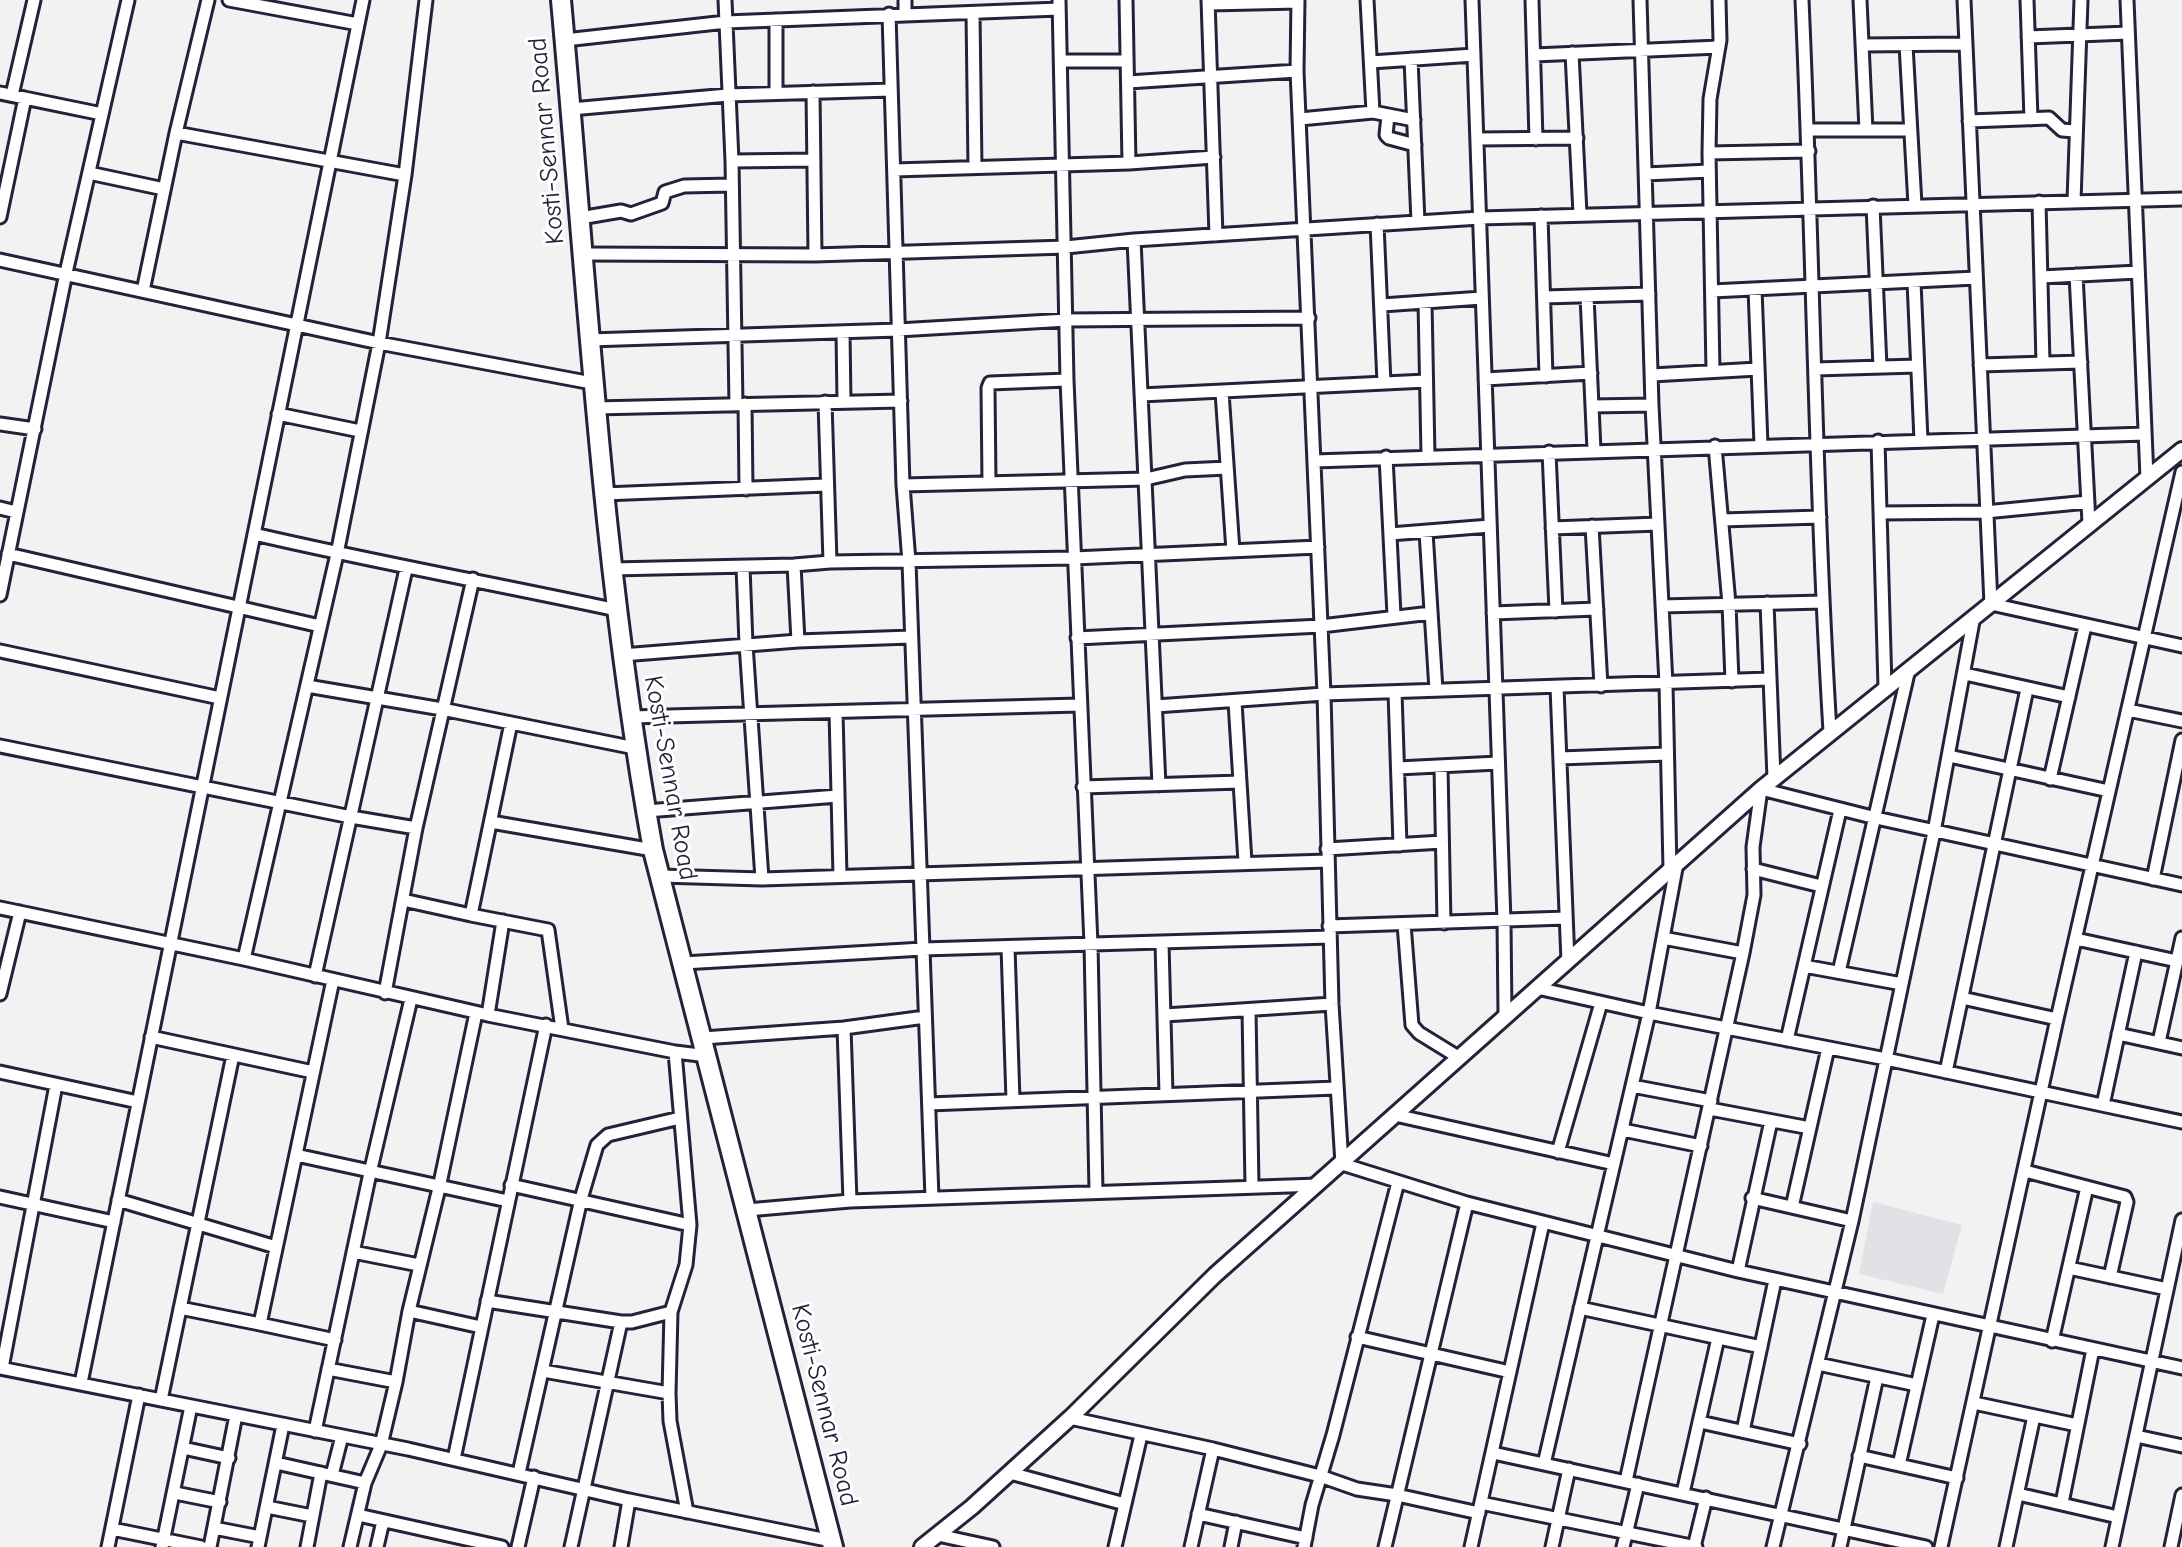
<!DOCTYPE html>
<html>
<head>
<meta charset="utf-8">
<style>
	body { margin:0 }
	canvas { display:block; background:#f2f2f3 }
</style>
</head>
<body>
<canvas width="2182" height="1547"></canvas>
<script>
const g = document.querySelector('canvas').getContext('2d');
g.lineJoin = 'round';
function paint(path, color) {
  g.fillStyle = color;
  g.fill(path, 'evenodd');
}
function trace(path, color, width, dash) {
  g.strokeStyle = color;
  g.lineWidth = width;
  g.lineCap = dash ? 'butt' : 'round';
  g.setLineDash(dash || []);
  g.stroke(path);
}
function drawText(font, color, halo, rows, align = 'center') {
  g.font = font + ' "Comic Neue",sans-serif';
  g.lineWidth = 6;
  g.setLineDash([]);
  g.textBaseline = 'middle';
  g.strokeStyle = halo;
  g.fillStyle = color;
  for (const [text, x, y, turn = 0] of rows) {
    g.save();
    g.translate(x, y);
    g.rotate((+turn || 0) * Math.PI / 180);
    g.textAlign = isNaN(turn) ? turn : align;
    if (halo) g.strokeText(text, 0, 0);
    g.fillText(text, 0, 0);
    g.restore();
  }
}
paint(new Path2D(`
	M1873,1202L1962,1225L1943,1294L1859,1274Z`), '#e2e2e6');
const minor = new Path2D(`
	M229,0L358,24
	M725,0L732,161L736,405
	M1059,0L1067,380L1091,944L1096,1191
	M1126,0L1129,163
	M1208,0L1216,235
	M1298,0L1297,71L1324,694L1332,1004L1342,1164L1467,1203L1738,1271L2182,1368
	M1367,0L1373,112
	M1472,0L1504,921L1505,1015
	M1532,0L1536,139
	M1640,0L1652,405L1666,684L1670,870
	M1802,0C1813,244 1815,488 1830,731
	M1860,0L1866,130
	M1964,0L1991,604L2182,646
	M2027,0L2031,119
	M2127,0L2147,478
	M1209,4L1298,2
	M973,13L975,167
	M889,14L903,485L909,562L932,1198
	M905,14V0
	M776,20V93
	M2028,37L2128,33
	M565,40L726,22L1059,9
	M1863,45L1964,44
	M1906,45L1915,205
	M1572,53L1580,214
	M1534,55L1719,47
	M1411,59L1418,222
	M1061,61H1127
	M1371,62L1474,55
	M1128,82L1297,71
	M813,92L815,255
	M0,93L102,114
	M12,95L34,0
	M571,109L728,95L891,90
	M1388,116L1386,135L1389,138L1415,145
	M1300,119L1373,112L1414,120
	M1969,121L2049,118L2062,130L2075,131
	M1808,130H1910
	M176,133L405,175
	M1477,139L1577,138
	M1709,153L1809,151
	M732,161L814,160
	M894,170L1129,163L1214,157
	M89,173L164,189
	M1646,174L1709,171
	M2074,201L2081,0
	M2039,202L2043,363
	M1873,206L1880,367
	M1541,216L1546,376
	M0,217L25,98
	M580,218L621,211L631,214L662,203L665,192L684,186L732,185
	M1377,224L1384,383
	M1134,240L1159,785
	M583,254L815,255L1066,247L1134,240L1480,218L2182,199
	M0,260L379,343L592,383
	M2076,275L2089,523
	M2041,277L2138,272
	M1914,282L1921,440
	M1755,289L1761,445
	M143,291L176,133L208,0
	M1712,291L1976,278
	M1587,296L1594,450
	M1544,297L1649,294
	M1425,302L1428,456
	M1382,305L1482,298
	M843,332L844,402
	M589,340L898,330L1067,320L1309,318
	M1980,365L2081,362
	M1815,369L1917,366
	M1713,371L1709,153L1710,99L1720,40L1719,0
	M1652,375L1758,369
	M1485,379L1591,373
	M1222,392L1233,551
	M1141,395L1426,381
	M825,402L830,562
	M745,404L746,489
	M1592,406L1652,405
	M595,408L901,401
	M278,414L360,431
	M0,424L35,429
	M1878,441L1885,687
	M1715,446L1729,604L1732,681
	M1549,452L1556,611
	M1386,457L1394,615
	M1314,461L2145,434
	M989,482L988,388L990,383L1067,380
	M903,485L1146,479L1185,470L1227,468
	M604,494L826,485
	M0,508L16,512
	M1880,513L1985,512L2088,502
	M1722,520L1820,517
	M1592,526L1601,686
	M1552,528L1658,524
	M1426,532L1436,690
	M254,534C374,562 496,584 617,610
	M1390,534L1490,526
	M8,554L320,626
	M794,565L798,641
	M743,567L746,644L762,879
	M612,569L794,565L830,562L1074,558L1318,547
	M0,595L66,273L128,0
	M1767,603L1774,778
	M1662,606L1822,602
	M1493,613L1597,609
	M1077,638L1321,626L1431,613
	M0,651L220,698
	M622,655L798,641L911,637
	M1965,674L2069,697
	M307,686L442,709L635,748
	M1557,687L1568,962
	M1395,692L1400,845
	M1235,702L1245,862
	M1156,706L1324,694L1769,679
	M2128,710L2182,721
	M836,712L840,876
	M631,717L1079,705
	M0,746L351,817L416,828
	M1949,756L2109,791
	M1560,758L1667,754
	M1441,767L1444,923
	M1398,768L1498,763
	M2050,779L2085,626
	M1083,787L1240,782
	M646,811L838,796
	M491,822L653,850
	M1327,849L1442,842
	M1753,869L1821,886
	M660,876L762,879L1327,861
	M2153,879L2182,740
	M403,900L471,915L511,723
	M0,908L244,959L488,1015L675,1052L708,1056
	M471,915L548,930L562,1029
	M1404,924L1412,1025L1419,1033L1458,1057
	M1329,926L1566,918
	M1663,938L1743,953
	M2076,939L2177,961
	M1162,943L1166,1094
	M1008,947L1013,1100
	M244,959L337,554L379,343L405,175L426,0
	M683,963L923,949L1330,937
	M1804,966L1902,984
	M1839,972L1909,669
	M315,976L406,569
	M333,980L260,1324L335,1340
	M1537,988L1649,1013L1886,1059L2182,1122
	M385,993L416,828L473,579
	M0,994L20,912
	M1962,998L2057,1019
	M1249,1010L1252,1186
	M488,1015L503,921
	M1165,1015L1332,1004
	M844,1028L850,1201
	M2118,1034L2182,1048
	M151,1037L313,1072
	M703,1038L844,1028L925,1017
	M1787,1040L1840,810
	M2159,1042L2182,938
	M675,1052L690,1225L686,1265L671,1312L669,1393L670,1421L687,1512
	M0,1072L138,1102
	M1946,1072L2027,689
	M1632,1086L1711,1101
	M929,1104L1336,1088
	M2103,1105L2136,952
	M1710,1109L1810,1128
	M1395,1115L1614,1164
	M1623,1130L1701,1146
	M1558,1152L1601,1003
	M296,1155L508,1201
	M2025,1171L2125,1197L2127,1202L2110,1277
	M511,1185L690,1225
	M0,1197L114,1222
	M1752,1198L1852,1221
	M118,1200L276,1247
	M1792,1207L1828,1048
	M747,1210L850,1201L1318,1185
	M353,1252L419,1265
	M2069,1268L2167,1289
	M1738,1271L1771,1121
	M487,1301L621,1322H632L671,1312
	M180,1308L260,1324
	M1580,1308L1761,1347
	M409,1311L481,1327
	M1357,1337L1510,1372
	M2052,1341L2087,1187
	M1818,1364L1917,1385
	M0,1368L408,1449L629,1500L832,1541
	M2,1368L56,1085
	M328,1369L396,1382
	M543,1371L669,1393
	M81,1383L363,0
	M161,1400L233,1055
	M1974,1403L2077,1425
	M1070,1418L1213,1449L1320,1476L1357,1489L1397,1495L1479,1513
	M1700,1422L1800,1444
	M315,1431L370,1173L411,999
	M1743,1431L1775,1280
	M2136,1436L2182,1446
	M183,1448L229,1458
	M1493,1453L1926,1547
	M1859,1456L1957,1478
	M454,1459L546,1025
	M276,1463L365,1483
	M1544,1464L1649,1013L1677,863
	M1899,1465L1933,1315
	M519,1473L581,1199L597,1145L608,1135L680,1118
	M1010,1473L1125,1504
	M332,1475L342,1436
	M1626,1481L1743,953L1754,895L1753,847L1761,789L1876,818L2182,885
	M175,1493L220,1502
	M1683,1493L1718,1338
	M2018,1494L2118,1517
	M1481,1503L1696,1547
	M2062,1503L2093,1349
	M267,1507L312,1516
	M1198,1514L1306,1538
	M358,1515L502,1547
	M214,1528L260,1537
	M112,1529L201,1547
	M938,1535L993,1547
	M108,1547L139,1395
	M162,1547L191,1406
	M210,1547L236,1415
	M258,1547L283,1425
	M307,1547L321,1473
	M350,1547L365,1483L381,1445L396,1382L409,1311L439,1188L476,1013
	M377,1547L383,1521
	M518,1547L534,1477
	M571,1547L621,1322
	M621,1547L629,1500
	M1115,1547L1141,1435
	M1191,1547L1213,1449
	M1231,1547L1236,1522
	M1304,1547L1312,1505L1333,1435L1398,1182
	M1385,1547L1467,1203
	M1471,1547L1543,1223
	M1552,1547L1569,1469
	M1623,1547L1638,1484
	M1694,1547L1706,1498
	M1773,1547L1852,1221L1934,832L1974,616
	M1840,1547L1877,1377
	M1941,1547L2057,1019L2182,472
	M2006,1547L2034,1416
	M2112,1547L2182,1220
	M2171,1547L2182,1495`);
const tertiary = new Path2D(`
	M922,1547L972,1507L1070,1418L1215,1275L1761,789L2182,450`);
const trunk = new Path2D(`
	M561,0C587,284 602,569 653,850L833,1547`);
trace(minor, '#22223b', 17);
trace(tertiary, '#22223b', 20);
trace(trunk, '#22223b', 24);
trace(minor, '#fff', 11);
trace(tertiary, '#fff', 14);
trace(trunk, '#fff', 18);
drawText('26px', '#22223b', '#fff', [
	["Kosti-Sennar Road",547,141,-95],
	["Kosti-Sennar Road",670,778,80],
	["Kosti-Sennar Road",824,1405,76]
]);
</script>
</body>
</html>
